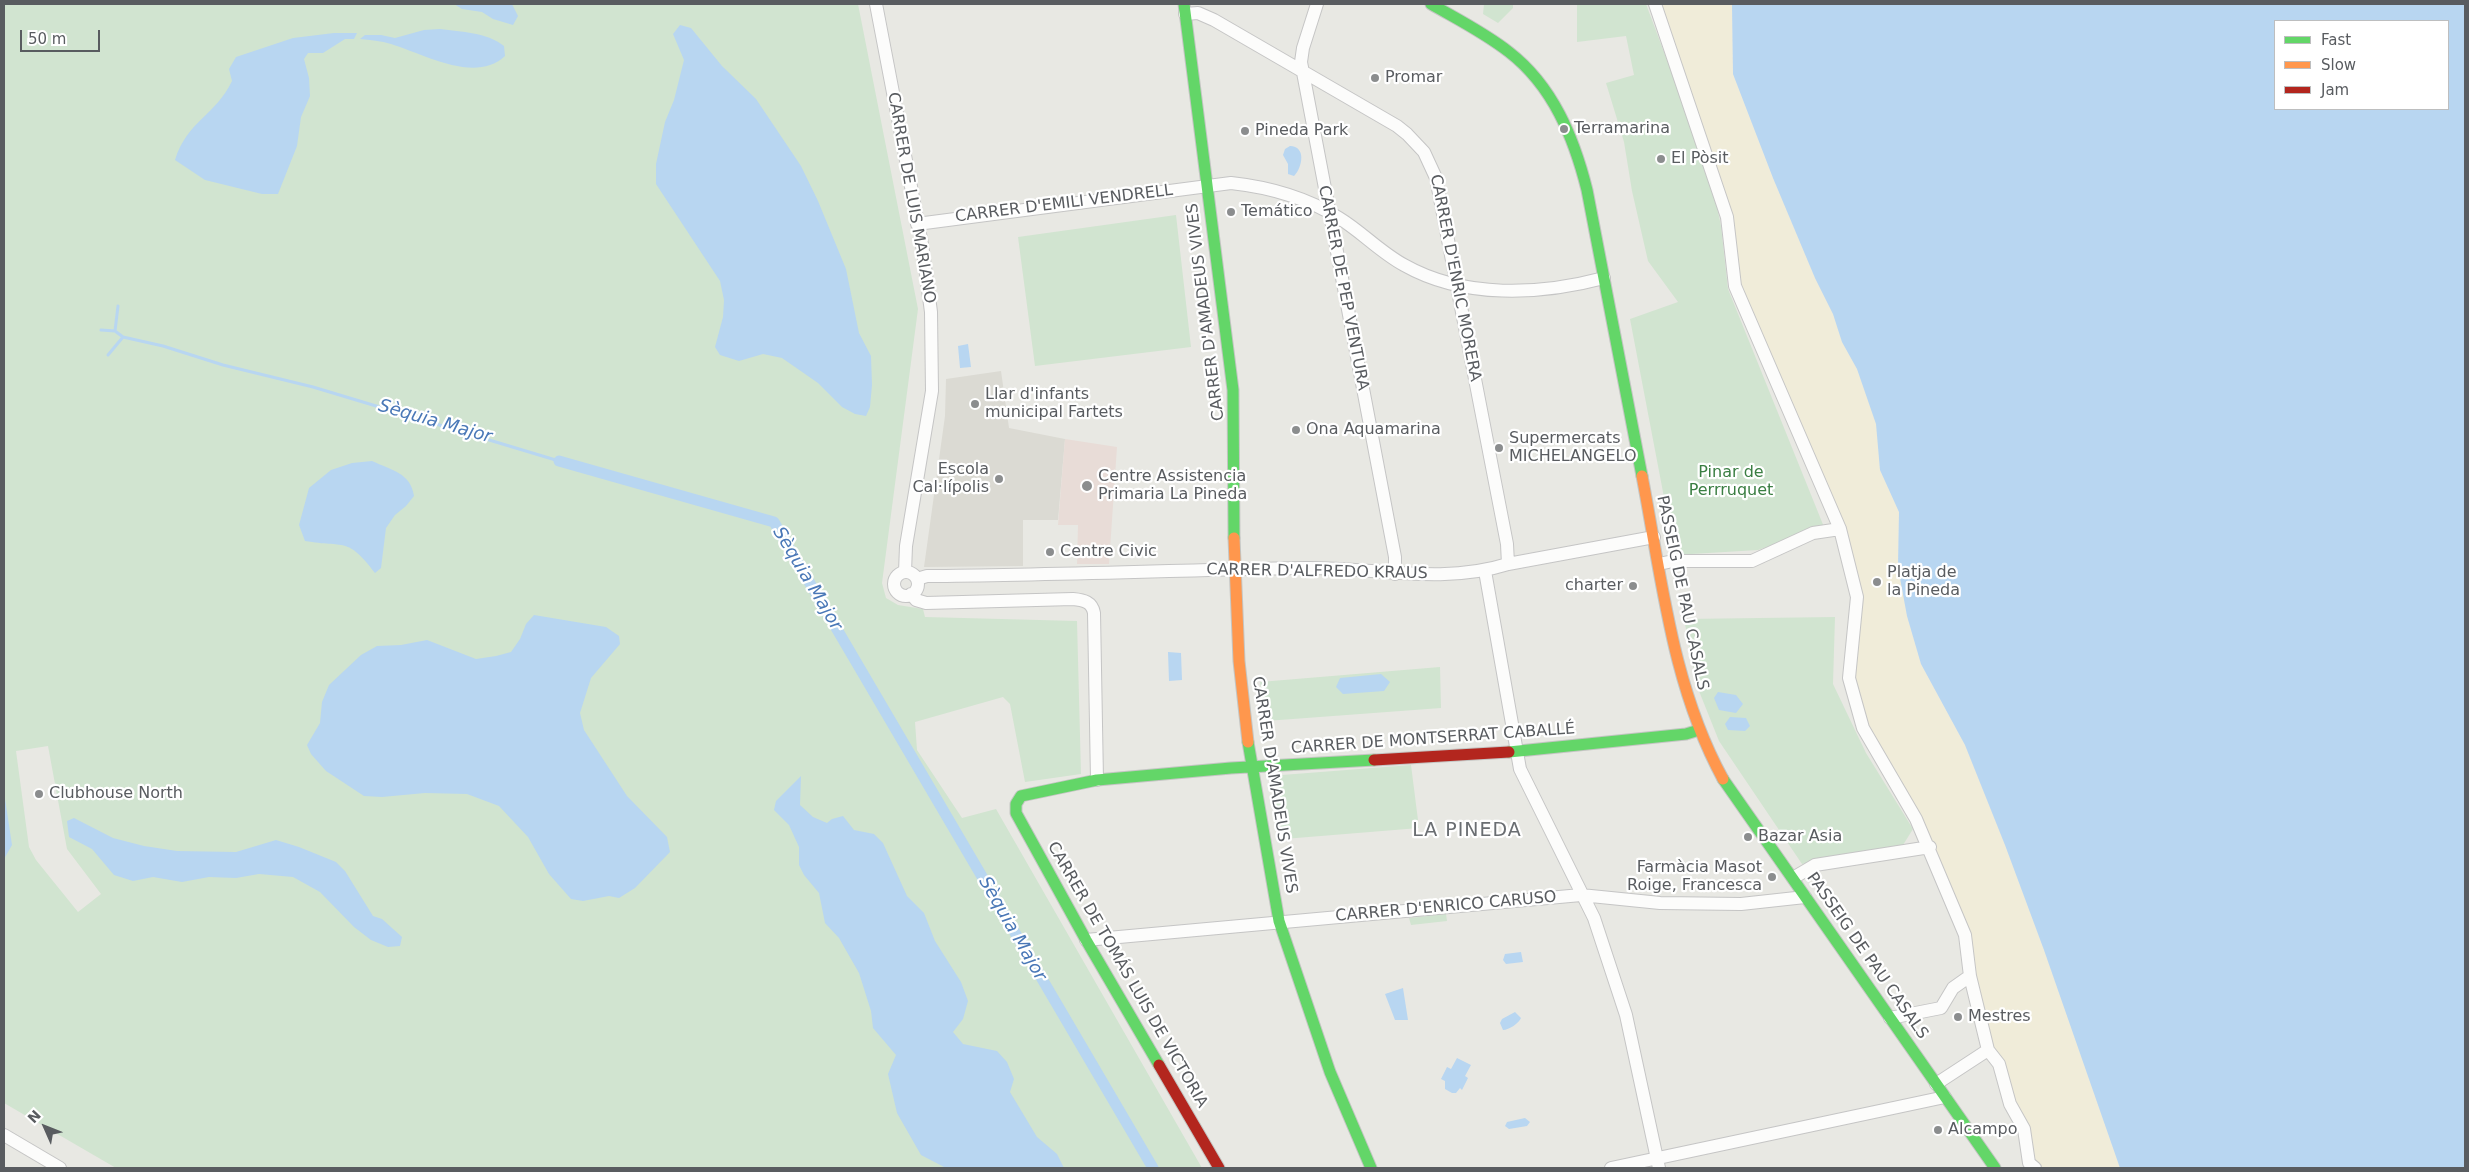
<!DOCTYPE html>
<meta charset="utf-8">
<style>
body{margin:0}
#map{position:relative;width:2469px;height:1172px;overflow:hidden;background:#e8e8e3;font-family:"DejaVu Sans",sans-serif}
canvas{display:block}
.frame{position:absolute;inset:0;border:5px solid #595c60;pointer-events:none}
.legend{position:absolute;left:2274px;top:20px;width:175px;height:90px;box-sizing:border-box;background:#fff;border:1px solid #bdbebf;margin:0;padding:6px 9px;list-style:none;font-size:15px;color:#595c60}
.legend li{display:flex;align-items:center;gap:10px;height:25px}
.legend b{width:25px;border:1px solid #bdbebf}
.north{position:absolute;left:20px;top:1102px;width:50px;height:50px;-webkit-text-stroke:4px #fff;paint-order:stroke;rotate:314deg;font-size:14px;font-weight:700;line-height:20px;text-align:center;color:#595c60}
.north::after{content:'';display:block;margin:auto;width:18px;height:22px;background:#595c60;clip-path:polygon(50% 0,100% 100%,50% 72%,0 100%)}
.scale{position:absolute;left:20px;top:30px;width:80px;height:22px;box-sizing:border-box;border:2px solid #595c60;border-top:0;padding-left:6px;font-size:15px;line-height:18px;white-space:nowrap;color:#595c60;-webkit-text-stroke:4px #fff;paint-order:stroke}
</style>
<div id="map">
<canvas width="2469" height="1172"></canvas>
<div class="frame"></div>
<ul class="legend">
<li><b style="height:6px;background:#63d668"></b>Fast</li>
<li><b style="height:6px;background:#ff974d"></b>Slow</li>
<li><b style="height:6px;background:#b3261e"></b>Jam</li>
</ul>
<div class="north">N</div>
<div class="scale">50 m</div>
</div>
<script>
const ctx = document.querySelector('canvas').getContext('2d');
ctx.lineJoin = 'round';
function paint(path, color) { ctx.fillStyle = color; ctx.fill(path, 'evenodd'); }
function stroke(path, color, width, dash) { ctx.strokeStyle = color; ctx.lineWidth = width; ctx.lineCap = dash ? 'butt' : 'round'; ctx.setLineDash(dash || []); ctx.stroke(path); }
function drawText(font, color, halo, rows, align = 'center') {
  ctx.font = font + ' "DejaVu Sans",sans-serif'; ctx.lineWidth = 4.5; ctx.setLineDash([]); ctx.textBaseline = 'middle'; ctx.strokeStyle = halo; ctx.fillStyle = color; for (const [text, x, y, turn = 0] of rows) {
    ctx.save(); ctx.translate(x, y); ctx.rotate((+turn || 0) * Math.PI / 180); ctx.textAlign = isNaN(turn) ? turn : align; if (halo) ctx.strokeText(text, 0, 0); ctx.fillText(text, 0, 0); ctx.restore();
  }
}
const education = new Path2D(`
 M1001 371 1009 428 1065 439 1058 520H1023V566L924 567 945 416 946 379Z`);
const medical = new Path2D(`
 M1065 439 1117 447 1109 564H1077L1078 525H1058Z`);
const green = new Path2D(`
 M4 4H858L918 309 882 583 886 598 898 605 923 609 925 617 1077 621 1081 774 1025 782 1010 704 1003 697 915 722 917 750 962 818 996 809 1202 1168H116L4 1103ZM48 746 67 849 101 894 78 912 36 860 29 847 16 751Z
 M1484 4H1513V8L1498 23 1483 14Z
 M1577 4H1646L1711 178 1721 226 1728 289 1824 527 1758 550 1675 555 1630 319 1678 302 1648 261 1632 191 1624 142 1606 83 1634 75 1626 36 1577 42Z
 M1176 215 1191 347 1035 366 1018 237Z
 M1835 617 1833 684 1866 753 1913 829 1903 845 1802 864 1719 741 1697 686 1684 619Z
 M1440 667 1441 708 1266 721 1260 682Z
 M1411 765 1419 828 1284 839 1269 776Z
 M1446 914 1447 921 1411 925 1409 918Z`);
const sand = new Path2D(`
 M1655 4H1732L1733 74 1773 178 1815 278 1833 314 1842 342 1857 369 1877 424 1880 470 1899 512 1898 567 1907 616 1921 664 1965 745 2005 845 2044 950 2120 1168H2035L2024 1129 1988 1050 1965 935 1930 847 1876 752 1849 678 1857 597 1840 529 1735 286 1727 217Z`);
const water = new Path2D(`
 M454 4H512L518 16 513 25 493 19 482 12 462 9Z
 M1732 4H2465V1168H2120L2044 950 2005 845 1965 745 1921 664 1907 616 1898 567 1899 512 1880 470 1876 424 1857 369 1842 342 1833 314 1815 278 1773 178 1733 74ZM2275 21H2448V109H2275Z
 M680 25 691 28 722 66 756 99 801 166 818 201 846 269 859 333 871 356 872 385 870 407 866 416 855 414 842 407 818 383 782 358 763 354 739 361 720 355 715 347 723 317 724 300 720 281 656 184V164L665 122 674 100 684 60 673 34Z
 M440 29C462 32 486 32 504 46L505 56C475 84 424 54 391 44 381 41 370 40 360 39L365 35H381L395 38 424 30Z
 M334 33H357L354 39H345L323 53H308L304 59 309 78 310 96 301 117 297 146 278 194H262L205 180 175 160C187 121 216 115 232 81L229 69 236 57 293 38Z
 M1290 146C1306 146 1303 167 1294 176L1288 174V164L1283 155 1285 149Z
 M968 344 971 367 960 368 958 346Z
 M372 461C391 470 411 473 414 496L406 506 395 515 386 528 381 568 375 573C347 536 345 548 305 541L299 525 309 488 331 470 352 463Z
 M534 615 606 627 619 636 620 644 591 678 580 713 584 730 627 796 667 837 670 852 635 888 619 898 609 896 583 901 571 899 549 874 528 837 499 806 467 794 425 793 382 797 364 796 326 771 311 754 307 745 320 723 322 702 329 685 361 655 377 646 401 645 427 640 476 659 496 656 511 652 520 639 526 624Z
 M1168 652 1181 653 1182 680 1169 681Z
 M1381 674 1390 682 1384 691 1343 694 1336 687 1340 678Z
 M1718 692 1736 695 1743 704 1736 713 1719 710 1714 698Z
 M1730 717 1746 718 1750 726 1745 731 1728 730 1725 724Z
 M801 776 800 805 813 817 827 823 832 819 843 816 854 830 874 834 883 843 907 896 924 913 935 941 961 982 968 1001 963 1019 953 1032 963 1044 997 1051 1007 1062 1014 1079 1010 1092 1037 1137 1057 1154 1064 1168H946L921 1155 897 1113 888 1074 896 1055 873 1028 871 1011 859 973 839 938 825 923 819 893 804 875 799 865V847L789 825 774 810 776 801Z
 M4 792 12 845 4 859Z
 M74 818 113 838 144 846 177 851 236 852 276 840 299 847 336 862 345 871 373 916 382 919 402 937 400 946 388 947 371 940 354 927 320 892 293 877 259 874 236 878 209 877 182 882 153 877 133 881 114 875 92 849 69 837 67 821Z
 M1521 952 1523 962 1506 964 1503 960 1505 954Z
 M1403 988 1408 1020H1395L1385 994Z
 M1515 1012 1521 1018C1519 1023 1509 1030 1503 1030L1500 1023 1502 1019Z
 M1457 1058 1471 1065 1465 1076 1468 1078 1462 1090 1460 1088 1456 1093H1452L1445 1089V1081L1441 1079 1447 1067 1451 1069Z
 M1525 1118 1530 1122 1527 1126 1509 1129 1505 1126 1507 1122Z`);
const stream = new Path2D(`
 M118 306 115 331 123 337 163 346 223 365 313 387 559 461
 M101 330 115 331
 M108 355 123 337`);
const canal = new Path2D(`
 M559 461 774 522 1153 1168`);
const street = new Path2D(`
 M876 4 922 244 931 312 932 391 906 546 905 572
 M1317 4 1303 48 1301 62 1395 557V574
 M1655 4 1727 217 1735 286 1840 529 1857 597 1849 678 1863 728 1916 819 1965 935 1970 976 1988 1050 1999 1064 2010 1104 2024 1129 2029 1163 2035 1168
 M1185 14 1198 13 1214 20 1397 126 1407 134 1424 152 1436 178 1507 544 1508 564
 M917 224 1231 183C1268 187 1307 198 1339 218 1362 232 1380 252 1404 265 1464 299 1540 295 1604 278
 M1659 564 1673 561H1752L1813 533 1840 529
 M1485 571 1520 769 1594 918 1626 1015 1659 1168
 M894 584a12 12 0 1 1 24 0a12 12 0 1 1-24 0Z
 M917 579 927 576C1053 575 1179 570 1305 568 1372 567 1442 585 1508 564L1654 537
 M911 594 916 600 926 603 1073 599C1084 600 1092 602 1094 613L1097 780
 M1793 878 1815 865 1930 847
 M1086 940 1581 895 1660 903 1741 904 1805 897
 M1890 1018 1941 1008 1953 988 1970 976
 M1936 1084 1988 1050
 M4 1135 60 1168
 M1611 1168 1945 1097`);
const fast = new Path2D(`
 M1184 4 1233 390 1234 538
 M1431 4C1457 19 1485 33 1509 52 1553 86 1574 138 1587 190L1642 476
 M1248 742 1279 921 1330 1072 1371 1168
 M1509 752 1686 734 1699 730
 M1723 779 1995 1168
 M1159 1065 1086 940 1016 813V804L1021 796 1097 780 1231 768 1374 760`);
const slow = new Path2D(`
 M1642 476C1662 579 1672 686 1723 779
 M1234 538 1239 661 1248 742`);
const jam = new Path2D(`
 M1374 760 1509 752
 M1159 1065 1219 1168`);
const markers = [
 [1375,78,5,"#8b8d8e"],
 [1564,129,5,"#8b8d8e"],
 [1245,131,5,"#8b8d8e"],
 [1661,159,5,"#8b8d8e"],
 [1231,212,5,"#8b8d8e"],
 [975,404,5,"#8b8d8e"],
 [1296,430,5,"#8b8d8e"],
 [1499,448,5,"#8b8d8e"],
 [999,479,5,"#8b8d8e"],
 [1087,486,6,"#8b8d8e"],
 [1050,552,5,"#8b8d8e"],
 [1877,582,5,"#8b8d8e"],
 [1633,586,5,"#8b8d8e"],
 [39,794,5,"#8b8d8e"],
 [1748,837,5,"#8b8d8e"],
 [1772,877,5,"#8b8d8e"],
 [1958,1017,5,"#8b8d8e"],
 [1938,1130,5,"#8b8d8e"]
];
const poiNames = [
 ["Promar",1385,78],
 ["Terramarina",1574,129],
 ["Pineda Park",1255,131],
 ["El Pòsit",1671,159],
 ["Temático",1241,212],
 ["Llar d'infants",985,395],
 ["municipal Fartets",985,413],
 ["Ona Aquamarina",1306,430],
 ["Supermercats",1509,439],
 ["MICHELANGELO",1509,457],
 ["Escola",989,470,"right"],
 ["Cal·lípolis",989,488,"right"],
 ["Centre Assistencia",1098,477],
 ["Primaria La Pineda",1098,495],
 ["Centre Civic",1060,552],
 ["Platja de",1887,573],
 ["la Pineda",1887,591],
 ["charter",1623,586,"right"],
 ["Clubhouse North",49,794],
 ["Bazar Asia",1758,837],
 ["Farmàcia Masot",1762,868,"right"],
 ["Roige, Francesca",1762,886,"right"],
 ["Mestres",1968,1017],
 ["Alcampo",1948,1130]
];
const streetNames = [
 ["CARRER DE LUIS MARIANO",911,198,80],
 ["CARRER D'EMILI VENDRELL",1064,204,-7],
 ["CARRER D'ENRIC MORERA",1455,278,79],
 ["CARRER DE PEP VENTURA",1343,288,79],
 ["CARRER D'AMADEUS VIVES",1206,312,-97],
 ["CARRER D'ALFREDO KRAUS",1317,572,1],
 ["PASSEIG DE PAU CASALS",1682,593,78],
 ["CARRER DE MONTSERRAT CABALLÉ",1433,739,-4],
 ["CARRER D'AMADEUS VIVES",1274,785,81],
 ["CARRER D'ENRICO CARUSO",1446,907,-5],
 ["PASSEIG DE PAU CASALS",1867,956,55],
 ["CARRER DE TOMÁS LUIS DE VICTORIA",1127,975,60]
];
const parkNames = [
 ["Pinar de",1731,473],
 ["Perrruquet",1731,491]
];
const waterNames = [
 ["Sèquia Major",435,422,16],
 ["Sèquia Major",807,579,59],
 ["Sèquia Major",1012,929,60]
];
const quarterNames = [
 ["LA PINEDA",1467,831]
];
paint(education, '#dbdad3');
paint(medical, '#e8dcd7');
paint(green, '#d1e4d0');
paint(sand, '#f0ecd9');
paint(water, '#b8d6f1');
stroke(stream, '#b8d6f1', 3);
stroke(canal, '#b8d6f1', 11);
stroke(street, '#c5c5c5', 14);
stroke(fast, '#c4c5c3', 13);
stroke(slow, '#c4c5c3', 13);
stroke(jam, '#c4c5c3', 13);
stroke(street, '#fcfcfb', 12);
stroke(fast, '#63d668', 11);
stroke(slow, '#ff974d', 11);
stroke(jam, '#b3261e', 11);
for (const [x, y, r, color] of markers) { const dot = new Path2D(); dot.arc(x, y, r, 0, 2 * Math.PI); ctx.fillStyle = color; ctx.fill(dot); stroke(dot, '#fff', 2); }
drawText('16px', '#595c60', '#fff', poiNames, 'left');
drawText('16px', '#595c60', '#fff', streetNames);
drawText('16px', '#3a7e42', '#fff', parkNames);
drawText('italic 18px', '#4a78b7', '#fff', waterNames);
ctx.letterSpacing = '1px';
drawText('19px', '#6a6e72', '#fff', quarterNames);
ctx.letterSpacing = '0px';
</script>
